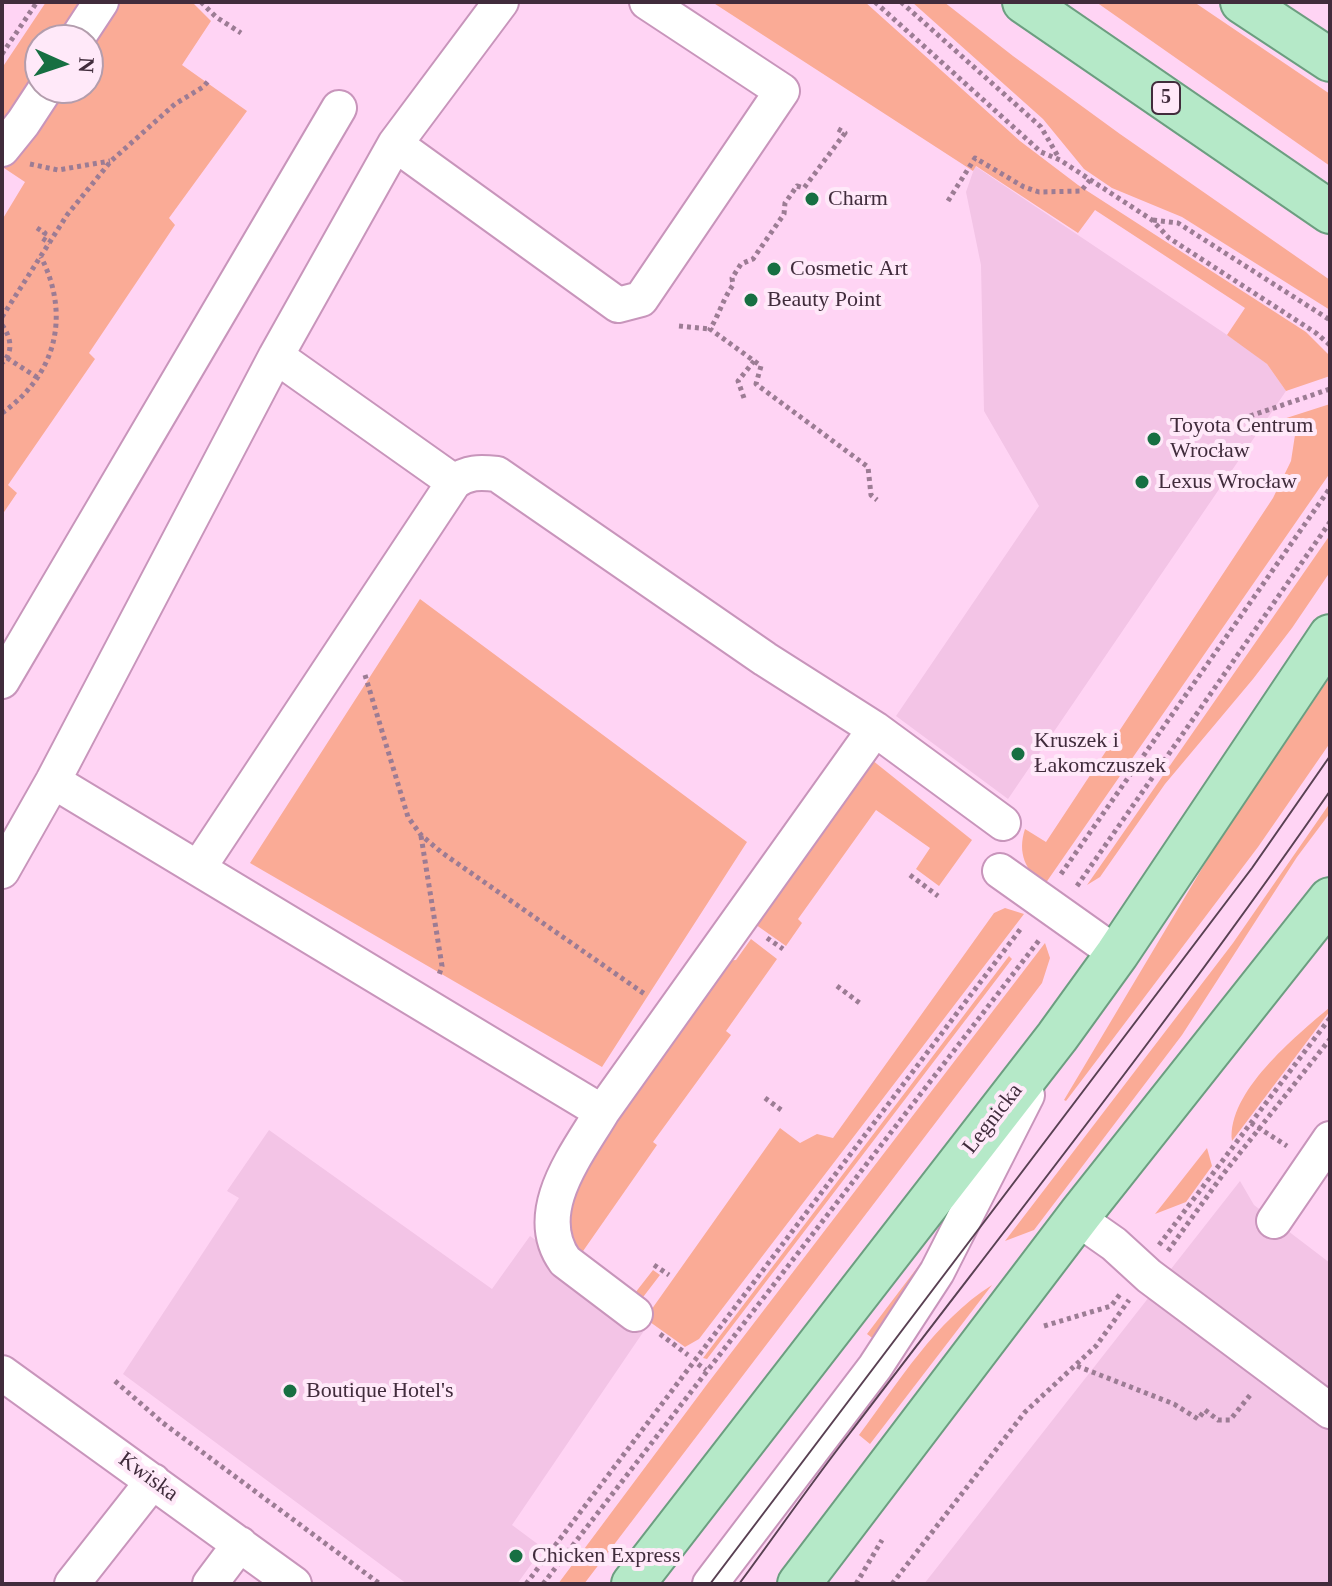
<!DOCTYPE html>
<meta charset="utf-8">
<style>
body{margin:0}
#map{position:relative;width:1332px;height:1586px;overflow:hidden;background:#ffd4f4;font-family:Georgia,serif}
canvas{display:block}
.frame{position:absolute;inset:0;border:4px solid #412c3c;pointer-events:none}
.north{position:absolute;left:24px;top:24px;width:80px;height:80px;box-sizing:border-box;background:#ffe9f9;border:2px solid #b39dad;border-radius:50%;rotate:93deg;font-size:22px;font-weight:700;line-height:32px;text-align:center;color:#412c3c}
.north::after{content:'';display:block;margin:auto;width:28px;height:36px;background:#176f42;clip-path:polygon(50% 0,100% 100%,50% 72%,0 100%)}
</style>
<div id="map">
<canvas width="1332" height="1586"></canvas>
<div class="frame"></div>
<div class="north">N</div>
</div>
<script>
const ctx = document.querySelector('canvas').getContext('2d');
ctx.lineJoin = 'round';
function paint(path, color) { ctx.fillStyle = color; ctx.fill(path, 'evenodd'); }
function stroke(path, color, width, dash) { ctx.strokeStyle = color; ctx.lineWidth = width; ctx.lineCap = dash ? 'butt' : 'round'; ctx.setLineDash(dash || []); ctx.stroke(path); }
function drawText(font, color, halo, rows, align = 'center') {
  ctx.font = font + ' Georgia,serif'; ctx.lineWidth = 8; ctx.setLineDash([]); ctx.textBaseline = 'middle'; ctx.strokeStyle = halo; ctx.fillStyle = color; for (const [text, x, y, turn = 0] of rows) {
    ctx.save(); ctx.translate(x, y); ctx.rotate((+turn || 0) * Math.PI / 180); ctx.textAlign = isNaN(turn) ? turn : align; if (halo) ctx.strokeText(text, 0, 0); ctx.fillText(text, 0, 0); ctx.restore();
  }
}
const built = new Path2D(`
 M975 166 1248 349 1267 364 1286 391 1008 799 896 716 1039 506 984 411 981 265 966 192Z
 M269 1130 492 1289 530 1236 650 1322 512 1525 543 1548 517 1584H407L123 1374 239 1198 227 1191Z
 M1240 1181 1254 1205 1330 1263V1584H924Z`);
const green = new Path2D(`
 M46 2H82L58 40H40V68L2 127V68Z
 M119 2H192L211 21 182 65 247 111 169 218 175 225 89 353 95 359 8 485 17 493 2 515V220L25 182 4 168 20 142 36 130 64 88H88V51Z
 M712 2H865L1020 141 1078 185 1306 332 1330 356V376L1286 391 1267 364 1227 335 1245 308 1095 210 1078 233 976 166 973 171Z
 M912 2H944L1013 56 1120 134 1330 280V310L1182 217 1112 188 1084 169 1043 119Z
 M1096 2H1194L1330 94V166Z
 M1330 404V473L1043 887C1026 869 1017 854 1025 829L1046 842 1273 498 1291 461 1295 435 1270 433V427L1274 422Z
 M1330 535V572L1292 628 1253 679 1165 784 1100 877 1087 885Z
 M420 599 747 842 602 1067 250 863Z
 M1330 677V743L1258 847 1066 1101 1064 1100 1213 850Z
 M872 760 972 840 939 886 916 869 930 848 876 810 798 919 802 923 786 946 752 922Z
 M1330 803V813L1297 857 1182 1035 1034 1230 1005 1241 1233 943Z
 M1005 908 1024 914 699 1339 685 1347 650 1322 649 1313 780 1128 800 1143 817 1134 833 1138 994 913Z
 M751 939 777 959 726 1031 731 1035 653 1142 657 1145 581 1254 635 1293 653 1270 660 1275 637 1305 569 1254 563 1186 723 961 736 960Z
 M1045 943 1050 958 1042 983 584 1584H558L708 1383Z
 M1009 956 1012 959 707 1359 703 1358Z
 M1330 1007V1011L1232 1141C1227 1092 1295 1037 1330 1007Z
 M1207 1148 1212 1166 1186 1202 1155 1214Z
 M932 1248 879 1343 867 1334Z
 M992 1285 870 1444 859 1435C899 1382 935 1321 992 1285Z`);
const path = new Path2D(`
 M201 2 216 17 241 33
 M875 2 1041 152 1060 160 1152 220 1169 238 1316 333 1330 345
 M901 2 1041 127 1059 158
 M2 54 37 2
 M838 129 845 133 804 188 797 186 785 203 784 214 753 259 741 264 732 278 733 285C723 299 719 315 710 329L761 366 756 384 868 467 871 495 877 500
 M30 164 58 170 110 161
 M948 201 975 158 1024 187 1039 192 1081 191 1090 180
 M1153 220 1178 223 1330 320
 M37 228 45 233 42 238 50 243
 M2 317 67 215 111 161 175 104 203 87 210 79
 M2 325C11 337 14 352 2 363
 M679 326 710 329
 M7 358 38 378
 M744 398 738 381 754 361
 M2 413C56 375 71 316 41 257
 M1250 416 1330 389
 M365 675 408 817 421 835 441 852 646 995
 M421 836 442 966 439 975
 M1061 874 1330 488
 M910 875 938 896
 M1077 886 1330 522
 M767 938 783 949
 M837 986 861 1004
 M765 1098 784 1112
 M1251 1123 1287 1146
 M1159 1245 1330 1018
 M1168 1251 1224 1173 1330 1039
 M654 1265 669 1275
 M1044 1326 1111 1306 1121 1293
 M660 1334 688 1355
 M698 1364 706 1370
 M1077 1366 1174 1404 1198 1419 1205 1410 1218 1420H1230L1251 1394
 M115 1381 163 1423 380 1584
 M526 1584 1022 927
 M543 1584 1040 939
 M856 1584 882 1540
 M892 1584 1025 1412 1096 1346 1129 1300`);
const minor = new Path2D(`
 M76 40 101 2
 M395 144 618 305 641 299 782 91 647 2
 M2 149 23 123 46 88
 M276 356 454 482
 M2 681 339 108
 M53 781 602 1112 875 729
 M199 867 454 482C468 472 479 472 497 474L765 659 875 729 1003 823
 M2 871 53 781 276 356 395 144 501 2
 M1000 871 1117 954
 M602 1112C577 1154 530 1212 565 1261L635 1314
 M1077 1218 1114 1244 1149 1276 1330 1411
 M1274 1221 1330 1139
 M2 1373 294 1584
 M72 1584 153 1481
 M210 1584 240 1544
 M710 1584 875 1367 937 1272 1027 1095`);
const major = new Path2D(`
 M1024 2 1330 212
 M1242 2 1330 60
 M633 1584 1057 1037 1117 954 1330 636
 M799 1584 1081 1213 1330 899`);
const tram = new Path2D(`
 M710 1584 1252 868 1330 756
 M739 1584C776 1534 812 1482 850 1433 1012 1220 1178 1011 1330 791`);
const markers = [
 [812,199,8,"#176f42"],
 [774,269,8,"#176f42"],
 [751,300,8,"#176f42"],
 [1154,439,8,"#176f42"],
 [1142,482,8,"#176f42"],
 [1018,754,8,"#176f42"],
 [290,1391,8,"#176f42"],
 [516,1556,8,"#176f42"]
];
const shields = [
 [1166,98,28]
];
const shieldNames = [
 ["5",1166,98]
];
const poiNames = [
 ["Charm",828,199],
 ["Cosmetic Art",790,269],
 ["Beauty Point",767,300],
 ["Toyota Centrum",1170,426],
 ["Wrocław",1170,451],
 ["Lexus Wrocław",1158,482],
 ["Kruszek i",1034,741],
 ["Łakomczuszek",1034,766],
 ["Boutique Hotel's",306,1391],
 ["Chicken Express",532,1556]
];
const streetNames = [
 ["Legnicka",993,1119,-52],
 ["Kwiska",148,1477,36]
];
paint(built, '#f3c4e6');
paint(green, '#faab96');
stroke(minor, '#c895bb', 38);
stroke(major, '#6c9e80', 46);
stroke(path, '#9c7c94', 5, [4, 4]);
stroke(minor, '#fff', 34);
stroke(major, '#b5e9c8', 42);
stroke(tram, '#594153', 2);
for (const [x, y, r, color] of markers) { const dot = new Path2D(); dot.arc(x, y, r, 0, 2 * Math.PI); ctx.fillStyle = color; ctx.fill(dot); stroke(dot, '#ffe9f9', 3); }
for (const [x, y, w] of shields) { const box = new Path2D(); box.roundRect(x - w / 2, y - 16, w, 32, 6); ctx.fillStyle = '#ffe9f9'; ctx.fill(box); stroke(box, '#412c3c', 2); }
drawText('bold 20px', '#412c3c', null, shieldNames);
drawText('22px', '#412c3c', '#ffe9f9', poiNames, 'left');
drawText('22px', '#412c3c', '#ffe9f9', streetNames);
</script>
